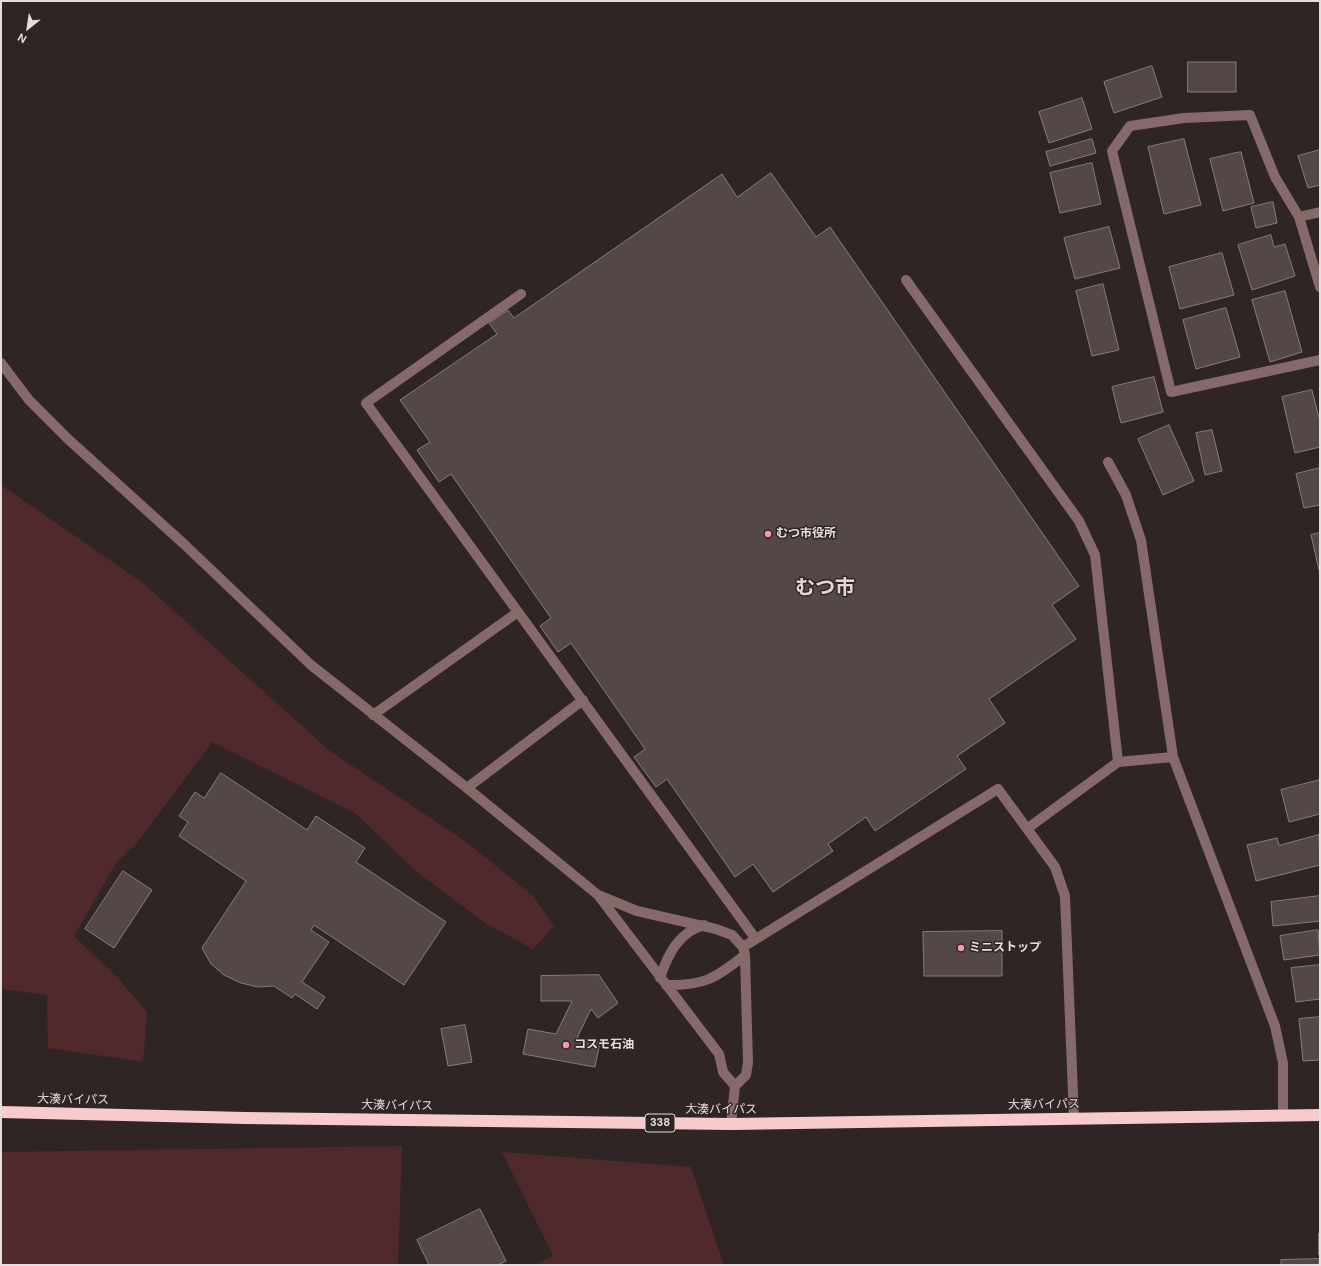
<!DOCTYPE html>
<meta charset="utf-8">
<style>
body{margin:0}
#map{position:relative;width:1321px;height:1266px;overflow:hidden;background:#302525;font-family:"DM Sans",sans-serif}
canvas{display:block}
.frame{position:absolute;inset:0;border:2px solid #e5ddde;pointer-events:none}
.north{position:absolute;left:8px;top:8px;width:40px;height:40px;-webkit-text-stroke:3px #302525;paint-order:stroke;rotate:210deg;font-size:11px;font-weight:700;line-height:16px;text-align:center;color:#e5ddde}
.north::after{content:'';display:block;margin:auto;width:14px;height:18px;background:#e5ddde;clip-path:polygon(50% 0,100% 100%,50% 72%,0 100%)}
</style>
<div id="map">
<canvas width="1321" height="1266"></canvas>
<div class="frame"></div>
<div class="north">N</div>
</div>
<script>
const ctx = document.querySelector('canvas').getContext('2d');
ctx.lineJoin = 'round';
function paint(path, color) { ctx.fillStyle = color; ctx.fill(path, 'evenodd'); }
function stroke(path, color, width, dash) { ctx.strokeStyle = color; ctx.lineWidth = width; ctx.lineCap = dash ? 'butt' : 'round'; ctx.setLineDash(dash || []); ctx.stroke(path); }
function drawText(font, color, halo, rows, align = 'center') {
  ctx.font = font + ' "DM Sans","Noto Sans JP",sans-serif'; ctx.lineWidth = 3; ctx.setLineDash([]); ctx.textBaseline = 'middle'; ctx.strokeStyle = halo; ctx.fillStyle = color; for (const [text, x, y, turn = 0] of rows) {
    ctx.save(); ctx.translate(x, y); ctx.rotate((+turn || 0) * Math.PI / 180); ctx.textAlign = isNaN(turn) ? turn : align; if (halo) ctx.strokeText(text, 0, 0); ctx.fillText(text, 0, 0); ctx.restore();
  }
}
const green = new Path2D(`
 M1 485 143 583 331 752 465 841 533 896 554 926 533 949 485 923 417 872 355 813 212 742 137 843 116 863 74 936 118 978 147 1012 143 1062 48 1048 47 995 1 989Z
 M402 1146 398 1265H1V1152Z
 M502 1152 691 1167 724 1265H533L553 1256Z`);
const building = new Path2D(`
 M1188 62H1236V92H1188Z
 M1152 66 1162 97 1114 113 1104 82Z
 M1082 98 1092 129 1049 143 1039 112Z
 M1092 139 1096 153 1050 166 1046 152Z
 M1184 139 1201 205 1164 214 1148 147Z
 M1320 150V185L1308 188 1298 156Z
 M1241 152 1254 203 1223 211 1210 159Z
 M1092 163 1101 204 1060 213 1050 173Z
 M771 173 816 237 830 227 1079 586 1052 605 1076 639 989 699 1005 723 957 756 966 769 875 831 866 817 828 844 833 851 773 892 753 864 735 877 667 779 656 787 634 757 645 749 571 643 558 652 540 626 551 618 451 474 439 482 417 450 430 442 400 400 497 334 489 323 508 310 514 318 722 174 737 197Z
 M1273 202 1277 223 1256 228 1251 207Z
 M1109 227 1120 268 1075 279 1064 238Z
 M1271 235 1274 247 1285 244 1295 276 1252 290 1238 245Z
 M1222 253 1234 295 1180 309 1169 267Z
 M1103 284 1119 350 1092 356 1076 291Z
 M1285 291 1302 352 1270 362 1252 300Z
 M1226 308 1240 357 1196 369 1183 320Z
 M1154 377 1163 412 1121 423 1112 387Z
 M1312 390 1320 422V447L1295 453 1282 397Z
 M1169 425 1194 481 1163 495 1138 439Z
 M1212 430 1222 471 1205 475 1196 433Z
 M1320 468V505L1304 508 1296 474Z
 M1320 533V570H1319L1311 535Z
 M221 773 307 830 316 816 365 848 356 862 446 922 404 985 314 925 311 930 329 942 302 982 325 997 317 1009 295 994 292 998 274 986 258 987 241 983 224 975 211 964 202 948 246 881 179 836 188 822 179 816 195 792 204 798Z
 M1320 780V814L1289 822 1281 790Z
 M1319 835 1320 865 1256 881 1247 845 1277 838 1279 845Z
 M123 871 152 890 114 948 85 929Z
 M1320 896V921L1273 926 1271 902Z
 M1318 930 1320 955 1284 960 1280 936Z
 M1002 931V976H924L923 932Z
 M1320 965V999L1296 1002 1291 968Z
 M599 975 618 1003 598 1018 591 1009 577 1038 600 1042 595 1067 523 1054 528 1029 556 1034 572 1001H541V976Z
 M1320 1017V1060L1303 1061 1299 1019Z
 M465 1025 472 1062 448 1066 441 1029Z
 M480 1209 506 1261 498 1265H429L417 1240Z
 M1319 1233H1320V1255H1319Z
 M1319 1259V1265H1281V1260Z`);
const minor = new Path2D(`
 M1299 217 1320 212
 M906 280 1079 521 1095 555 1118 762
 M1320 287 1299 217 1275 177 1250 115 1184 118 1130 126 1112 151 1171 392 1320 360
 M521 294 366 403 755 938
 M1 363 29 400 68 439 185 545 311 665 467 788 598 895 719 1054 723 1072 735 1086
 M1108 462 1126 495 1141 540 1173 757 1275 1026 1283 1063V1116
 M373 715 518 612
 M467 788 583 700
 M1028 828 1118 762 1173 757
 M598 895 637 911 716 929 732 935 743 947 745 955 748 1063 746 1075 735 1086 731 1124
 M743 947 998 789 1055 867 1065 896 1074 1119
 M660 978C668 954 678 933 704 925
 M666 985C704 986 716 978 745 955`);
const highway = new Path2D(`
 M1 1112 245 1118 731 1124 1320 1115`);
const markers = [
 [768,534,4,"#f49aa2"],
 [961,948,4,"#f49aa2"],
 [566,1045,4,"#f49aa2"]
];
const shields = [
 [660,1123,30]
];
const shieldNames = [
 ["338",660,1123]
];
const poiNames = [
 ["むつ市役所",776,534],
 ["ミニストップ",969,948],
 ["コスモ石油",574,1045]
];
const streetNames = [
 ["大湊バイパス",73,1100,1],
 ["大湊バイパス",1044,1105,-1],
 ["大湊バイパス",397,1106,1],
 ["大湊バイパス",721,1110]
];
const townNames = [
 ["むつ市",825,589]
];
paint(green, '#50292d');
paint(building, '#534747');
stroke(building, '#897b7b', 1);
stroke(minor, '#86696a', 10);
stroke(highway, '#f7cbcd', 12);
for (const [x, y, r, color] of markers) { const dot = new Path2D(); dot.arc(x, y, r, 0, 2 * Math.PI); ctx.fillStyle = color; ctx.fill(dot); stroke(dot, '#302525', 1.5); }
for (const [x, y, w] of shields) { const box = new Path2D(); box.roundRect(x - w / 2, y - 9, w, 18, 3); ctx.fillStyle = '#302525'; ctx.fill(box); stroke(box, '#e5ddde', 1); }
drawText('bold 11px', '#e5ddde', null, shieldNames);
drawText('bold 12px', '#e5ddde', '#302525', poiNames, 'left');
drawText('12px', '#e5ddde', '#302525', streetNames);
drawText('bold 20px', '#e4d5d5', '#302525', townNames);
</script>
